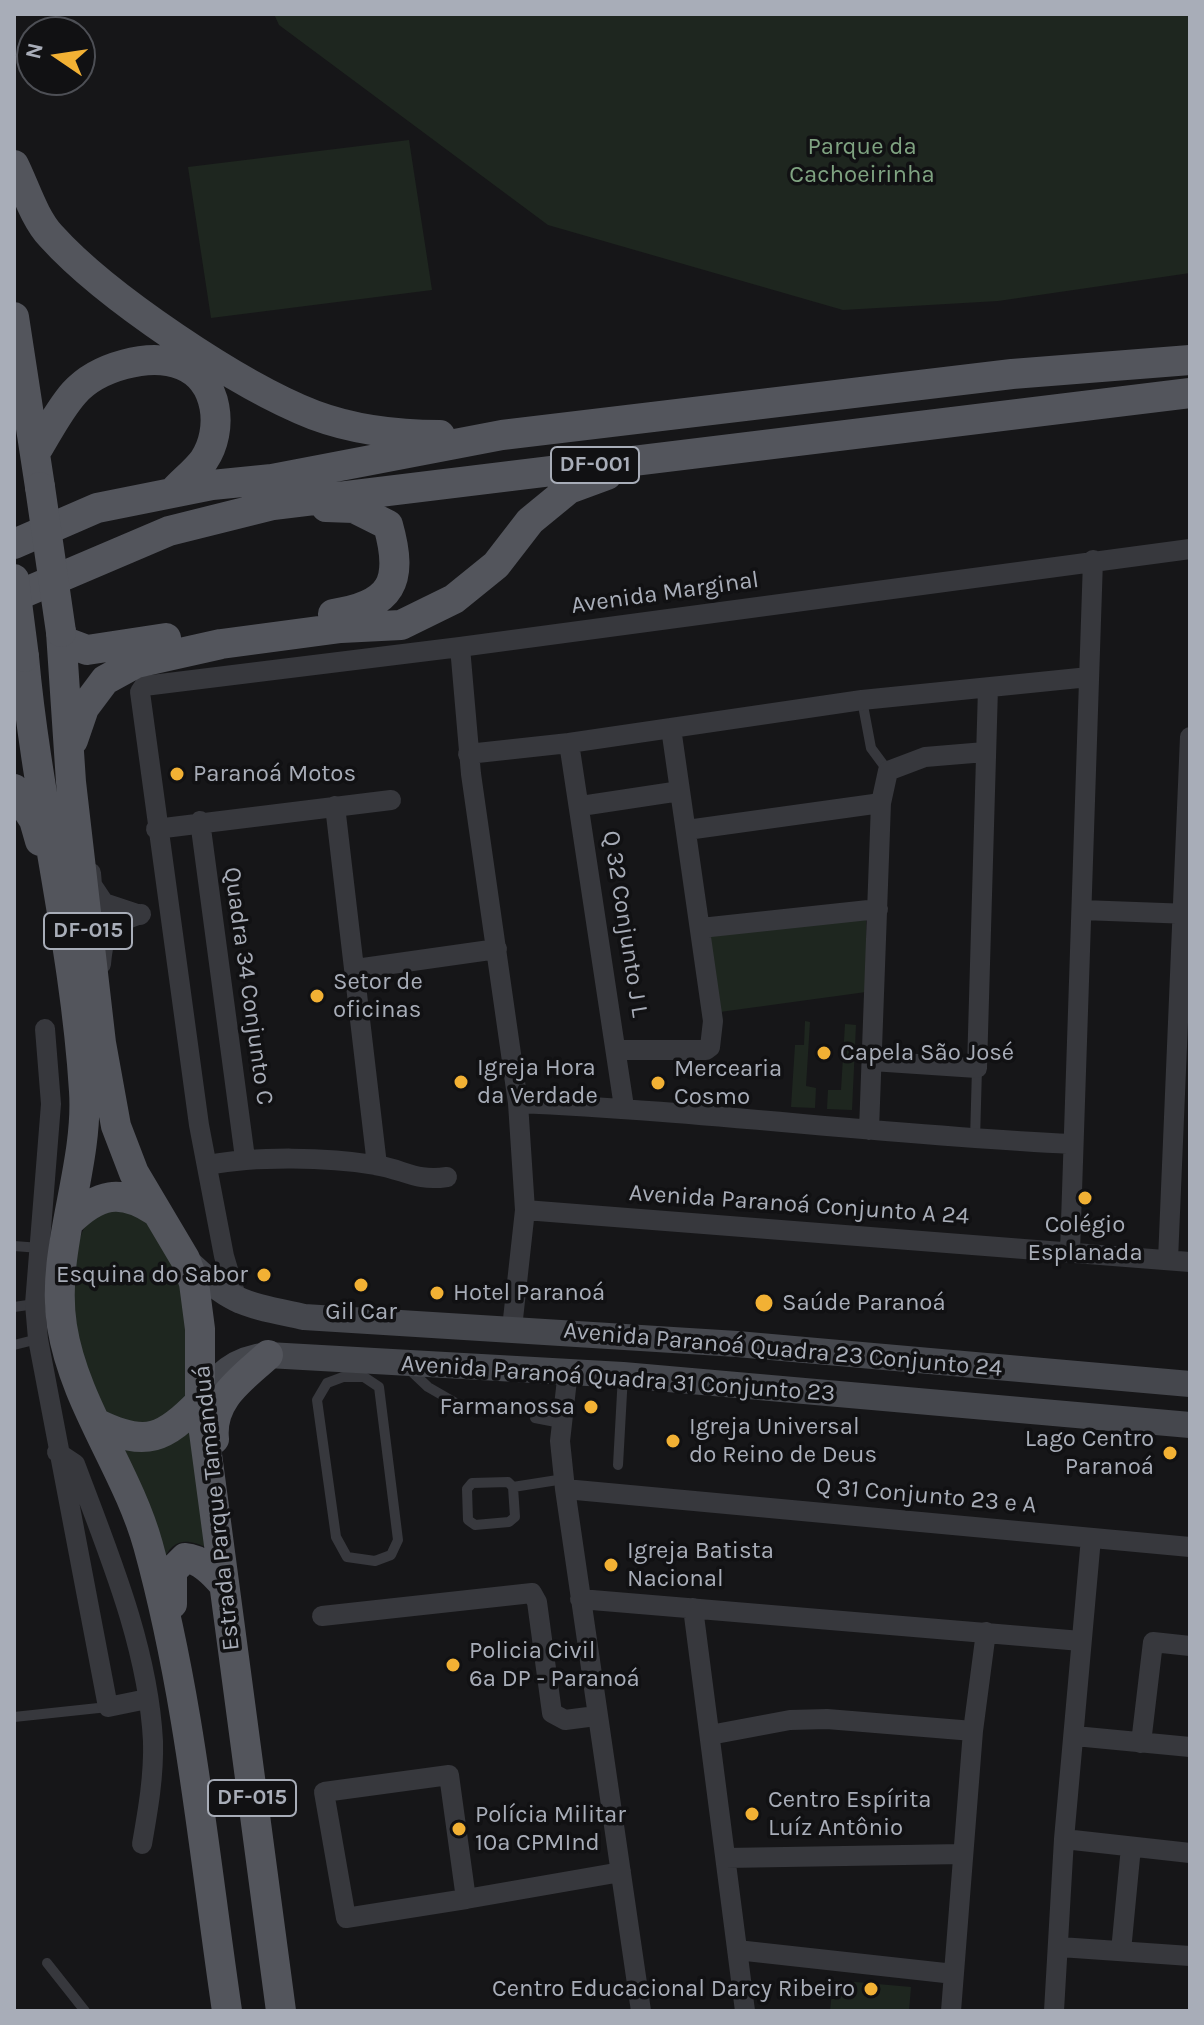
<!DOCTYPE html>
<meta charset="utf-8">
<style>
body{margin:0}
#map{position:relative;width:1204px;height:2025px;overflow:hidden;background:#161618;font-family:Karla,sans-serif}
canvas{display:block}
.frame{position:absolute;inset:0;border:16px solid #a8adb8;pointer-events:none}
.north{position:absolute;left:16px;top:16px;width:80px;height:80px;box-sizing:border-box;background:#111113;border:2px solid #4d4f55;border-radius:50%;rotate:283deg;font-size:22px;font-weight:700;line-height:32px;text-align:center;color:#a8adb8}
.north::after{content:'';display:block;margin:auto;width:28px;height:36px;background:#f2b134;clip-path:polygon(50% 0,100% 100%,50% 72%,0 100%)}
</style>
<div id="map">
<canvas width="1204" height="2025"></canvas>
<div class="frame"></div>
<div class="north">N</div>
</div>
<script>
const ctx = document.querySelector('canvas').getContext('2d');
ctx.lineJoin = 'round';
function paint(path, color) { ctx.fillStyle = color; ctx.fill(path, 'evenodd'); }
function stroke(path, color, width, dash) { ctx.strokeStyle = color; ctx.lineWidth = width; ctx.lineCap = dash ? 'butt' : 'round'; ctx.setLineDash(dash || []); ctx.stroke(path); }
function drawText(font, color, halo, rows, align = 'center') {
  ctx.font = font + ' Karla,sans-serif'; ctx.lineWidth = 7; ctx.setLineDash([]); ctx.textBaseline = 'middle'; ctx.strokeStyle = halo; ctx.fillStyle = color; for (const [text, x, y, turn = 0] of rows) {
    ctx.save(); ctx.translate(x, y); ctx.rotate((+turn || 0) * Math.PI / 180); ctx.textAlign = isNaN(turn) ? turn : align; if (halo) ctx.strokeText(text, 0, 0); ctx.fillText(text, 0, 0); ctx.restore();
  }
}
const green = new Path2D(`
 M274 14H1190V273L998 301 843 310 548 225 279 25Z
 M409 140 432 290 211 318 188 167Z
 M866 915V992L720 1012 709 934Z
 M805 1021 810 1022 806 1086 816 1088 815 1108 791 1107 795 1045H804Z
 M845 1024 856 1025 852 1110 827 1109 828 1090H841Z
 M95 1210 152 1213 182 1261 196 1398 157 1430 102 1418C93 1398 79 1375 75 1354 68 1309 66 1247 95 1210Z
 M193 1418 208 1548C185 1537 171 1539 162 1564L117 1437Z
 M833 1980 911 1987 909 2011H830Z`);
const lane = new Path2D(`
 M862 700 871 748 888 771
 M975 1140 977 1068
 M14 1246 40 1248
 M14 1307 35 1304
 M14 1345 38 1339
 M409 1369 428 1387 454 1402
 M343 1377H364L379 1387 398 1540 391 1555 375 1561 347 1557 336 1537 317 1400 327 1383Z
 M535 1418 561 1423
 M618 1465 623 1375
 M513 1487 515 1517 509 1522 475 1525 468 1520 467 1489 472 1483 508 1482 513 1487 564 1479
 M14 1717 108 1707
 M47 1963 85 2011`);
const street = new Path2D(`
 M460 647 471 774 518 1103 525 1210 512 1328
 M569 743 624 1107
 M468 754 569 743 862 700 1089 677
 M335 806 377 1165
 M581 806 680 791
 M200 821 245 1158
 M156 829 391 800
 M687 830 881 803
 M91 873 92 885 104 903 140 915
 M1082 910 1190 914
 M701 928 878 909
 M101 964C104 930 108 925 141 914
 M356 969 497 949
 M45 1029 51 1104 35 1304 38 1339 108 1707 147 1699
 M618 1050H706L710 1047 713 1021 671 728
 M872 1061 977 1068 988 688
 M518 1103C702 1111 886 1135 1071 1144
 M869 1130 881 803 888 771 925 757 985 752
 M209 1165C256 1156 327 1157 375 1165 404 1169 415 1182 447 1177
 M525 1210 1190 1262
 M1070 1252 1093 560
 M1168 1260 1190 737
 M238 1303 224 1256 199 1125 140 692 144 686 460 647 1190 549
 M568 1371 560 1441 565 1489 641 2011
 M57 1452 75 1464C108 1552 148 1646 153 1741 154 1776 148 1810 142 1844
 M565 1489 1190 1547
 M580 1599 1081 1641
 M693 1608 745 2011
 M322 1616 532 1593 537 1602 552 1713 565 1720 596 1716
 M710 1735 790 1720 827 1719 973 1731
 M1075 1736 1190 1747
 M1141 1743 1153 1642 1190 1646
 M449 1775 466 1899 346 1918 324 1792Z
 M1064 1839 1190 1853
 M726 1858 963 1854
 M466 1899 621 1872
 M1060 1947 1190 1956
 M737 1950 954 1974
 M1121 1951 1131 1847
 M951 2011 973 1731 986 1632
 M1054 2011 1064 1839 1091 1538`);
const secondary = new Path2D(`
 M186 1260C231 1304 244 1304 304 1317L737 1344 1190 1384
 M200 1402C217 1374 235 1359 268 1355L623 1375 1190 1425`);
const primary = new Path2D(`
 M14 165C25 187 34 218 51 236 105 296 239 386 314 415 354 430 398 435 440 435
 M14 317 40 487
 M37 450C48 432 59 410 74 393 97 367 149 352 182 365 219 380 224 430 204 460 196 471 183 481 174 491
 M326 507 354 508 388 525C404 582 392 605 333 614
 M14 544 97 508 212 485 272 479 502 435 1012 374 1190 360
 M14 597 169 531 273 505 1190 393
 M61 632 71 782 101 1043 116 1126 134 1173 185 1259 194 1283 200 1329V1402L281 2011
 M63 641 87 650 166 638
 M24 657C37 802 75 945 84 1091 89 1167 50 1251 62 1326 74 1403 127 1470 148 1545 190 1697 204 1855 227 2011
 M73 740 84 708 105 680 136 663 221 644 341 628 401 625 454 599 496 565 530 521 569 489 607 475
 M14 789 34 820 40 841
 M70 1221C98 1194 120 1188 155 1211
 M98 1424C147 1448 164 1438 200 1402
 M214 1439C210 1399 242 1379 268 1355
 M172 1604V1571L185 1558C201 1559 214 1573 224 1585`);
const primaryBridge = new Path2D(`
 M40 487 61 632
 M14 579 24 657`);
const markers = [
 [177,774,8,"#f2b134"],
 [317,996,8,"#f2b134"],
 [824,1053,8,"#f2b134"],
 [461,1082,8,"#f2b134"],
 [658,1083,8,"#f2b134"],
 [1085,1198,8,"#f2b134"],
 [264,1275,8,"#f2b134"],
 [361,1285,8,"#f2b134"],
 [437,1293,8,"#f2b134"],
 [764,1303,10,"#f2b134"],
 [591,1407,8,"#f2b134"],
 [673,1441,8,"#f2b134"],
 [1170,1453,8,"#f2b134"],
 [611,1565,8,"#f2b134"],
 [453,1665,8,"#f2b134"],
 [752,1814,8,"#f2b134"],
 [459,1829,8,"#f2b134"],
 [871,1989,8,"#f2b134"]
];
const shields = [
 [595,465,88],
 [88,931,88],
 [252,1798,88]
];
const shieldNames = [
 ["DF-001",595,465],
 ["DF-015",88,931],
 ["DF-015",252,1798]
];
const parkNames = [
 ["Parque da",862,147],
 ["Cachoeirinha",862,175]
];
const streetNames = [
 ["Avenida Marginal",665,593,-8],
 ["Q 32 Conjunto J L",625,924,81],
 ["Quadra 34 Conjunto C",248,986,82],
 ["Avenida Paranoá Conjunto A 24",799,1205,4],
 ["Avenida Paranoá Quadra 23 Conjunto 24",783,1350,5],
 ["Avenida Paranoá Quadra 31 Conjunto 23",618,1379,4],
 ["Q 31 Conjunto 23 e A",926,1496,5],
 ["Estrada Parque Tamanduá",217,1508,-96]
];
const poiNames = [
 ["Paranoá Motos",193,774],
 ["Setor de",333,982],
 ["oficinas",333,1010],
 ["Capela São José",840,1053],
 ["Igreja Hora",477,1068],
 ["da Verdade",477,1096],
 ["Mercearia",674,1069],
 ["Cosmo",674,1097],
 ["Colégio",1085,1225,"center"],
 ["Esplanada",1085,1253,"center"],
 ["Esquina do Sabor",248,1275,"right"],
 ["Hotel Paranoá",453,1293],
 ["Saúde Paranoá",782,1303],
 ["Gil Car",361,1312,"center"],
 ["Farmanossa",575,1407,"right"],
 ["Igreja Universal",689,1427],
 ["do Reino de Deus",689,1455],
 ["Lago Centro",1154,1439,"right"],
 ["Paranoá",1154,1467,"right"],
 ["Igreja Batista",627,1551],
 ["Nacional",627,1579],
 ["Policia Civil",469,1651],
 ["6a DP - Paranoá",469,1679],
 ["Centro Espírita",768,1800],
 ["Luíz Antônio",768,1828],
 ["Polícia Militar",475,1815],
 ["10a CPMInd",475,1843],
 ["Centro Educacional Darcy Ribeiro",855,1989,"right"]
];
paint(green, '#1e261f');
stroke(lane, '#37383d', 10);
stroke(street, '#37383d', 20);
stroke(secondary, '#45474d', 26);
stroke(primary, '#53555c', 30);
stroke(primaryBridge, '#53555c', 30);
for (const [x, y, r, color] of markers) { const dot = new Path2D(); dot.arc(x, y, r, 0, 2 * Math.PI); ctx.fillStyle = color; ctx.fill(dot); stroke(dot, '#111113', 3); }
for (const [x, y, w] of shields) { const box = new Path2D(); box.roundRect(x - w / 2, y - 18, w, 36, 6); ctx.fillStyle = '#111113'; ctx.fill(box); stroke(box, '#a8adb8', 2); }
drawText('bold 22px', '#a8adb8', null, shieldNames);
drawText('24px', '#7fa381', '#111113', parkNames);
drawText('24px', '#a8adb8', '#111113', streetNames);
drawText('24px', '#a8adb8', '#111113', poiNames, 'left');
</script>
